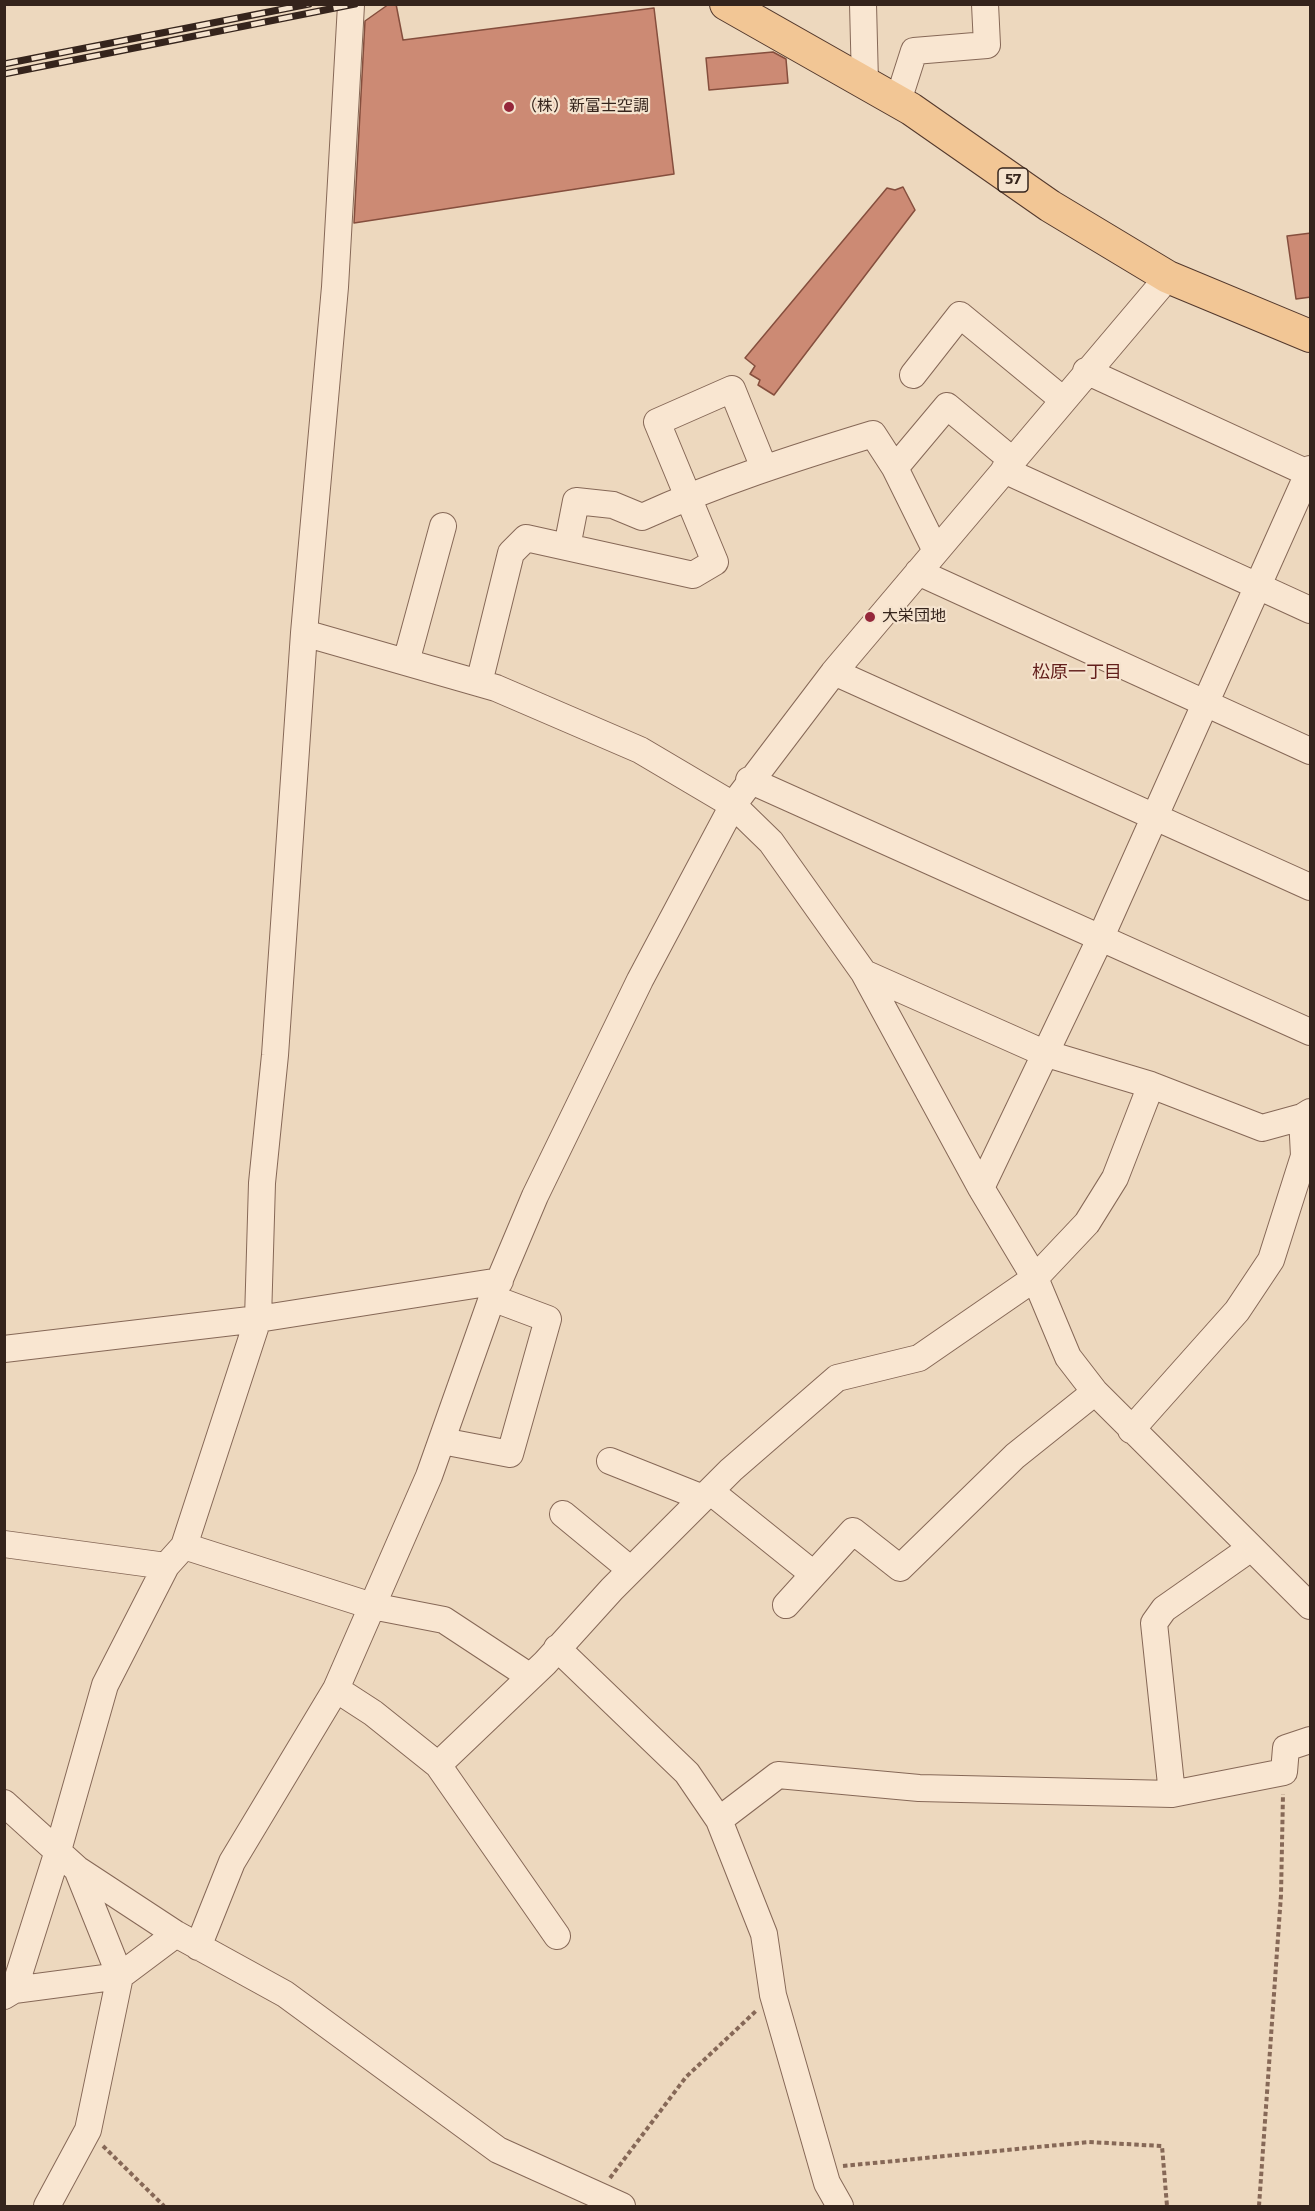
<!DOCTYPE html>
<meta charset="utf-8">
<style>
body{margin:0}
#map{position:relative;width:1315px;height:2211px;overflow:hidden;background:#edd8be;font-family:Bitter,serif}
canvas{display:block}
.frame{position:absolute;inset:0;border:6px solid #35241c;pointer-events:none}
</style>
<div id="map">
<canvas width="1315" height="2211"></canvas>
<div class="frame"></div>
</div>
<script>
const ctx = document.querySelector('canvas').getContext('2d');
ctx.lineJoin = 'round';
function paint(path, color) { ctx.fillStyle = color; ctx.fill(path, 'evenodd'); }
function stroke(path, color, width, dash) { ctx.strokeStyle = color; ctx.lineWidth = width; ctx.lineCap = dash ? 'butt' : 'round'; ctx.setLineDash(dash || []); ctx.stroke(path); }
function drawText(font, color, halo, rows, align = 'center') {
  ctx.font = font + ' Bitter,"Noto Sans JP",serif'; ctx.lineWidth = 4.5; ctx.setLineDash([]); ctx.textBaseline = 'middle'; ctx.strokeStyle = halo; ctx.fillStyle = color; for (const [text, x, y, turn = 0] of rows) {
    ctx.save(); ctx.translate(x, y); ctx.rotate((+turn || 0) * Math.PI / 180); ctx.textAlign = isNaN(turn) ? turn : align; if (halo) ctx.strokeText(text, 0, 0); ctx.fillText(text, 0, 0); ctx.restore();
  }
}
const building = new Path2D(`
 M389 4H396L403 40 654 8 674 174 354 223 365 21Z
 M773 52 786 59 788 83 709 90 706 58Z
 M903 187 915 210 774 395 758 385 760 380 750 374 755 366 745 358 887 188 895 190Z
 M1311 233V297L1296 299 1287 236Z`);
const path = new Path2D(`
 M103 2146 164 2206
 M843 2166 1089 2142 1162 2146 1167 2206
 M610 2178 686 2077 756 2011
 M1259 2206 1281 1895 1283 1794`);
const minor = new Path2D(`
 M863 4 865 82
 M898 101 914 51 987 45 985 4
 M1086 371 1310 474
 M913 375 960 315 1062 399
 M895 468 947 406 1012 460
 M1004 470 1310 610
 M567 547 576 501 613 505 642 517C717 483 794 458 873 434L895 468 936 551
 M918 572 1310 751
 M304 633 496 688 640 750 733 805 771 842 864 973 981 1188 1035 1278 1068 1357 1095 1392 1310 1606
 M406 662 443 526
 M834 672 1310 887
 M479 683 511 553 526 538 693 575 715 562 657 422 732 389 764 468
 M749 780 1310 1032
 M864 973 1044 1053 1151 1085 1262 1128 1302 1117 1310 1112
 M981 1188 1100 939 1310 469
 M4 1349 258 1319 500 1281
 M1131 1430 1237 1311 1271 1260 1304 1156 1302 1117
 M442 1441 510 1454 548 1319 492 1298
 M610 1461 703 1498
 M710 1491 812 1573
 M563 1514 631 1570
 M4 1544 166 1566
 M184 1546 372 1606 444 1620 529 1676
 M786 1605 853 1531 900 1568 1015 1456 1095 1392
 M557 1648 687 1773 719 1820 764 1934 773 1995 827 2183 840 2206
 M336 1689 373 1713 438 1765 557 1936
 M438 1765 545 1663 612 1589 731 1470 837 1378 919 1358 1035 1278 1087 1223 1115 1178 1151 1085
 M1172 1794 1154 1623 1164 1609 1251 1548
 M4 1803 77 1869 176 1934 285 1994 498 2150 622 2206
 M719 1820 778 1775 919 1788 1172 1794 1284 1772 1286 1748 1310 1740
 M198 1947 232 1862 336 1689 429 1476 492 1298 535 1196 640 980 733 805 834 672 1168 277
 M14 1990 120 1976 176 1934
 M4 1996 14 1990 57 1854 105 1685 166 1566 184 1546 258 1319 262 1183 275 1055 304 633 335 287 351 5
 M47 2206 88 2130 120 1976 77 1869`);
const major = new Path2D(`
 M726 4 911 109 1050 206 1168 277 1310 336`);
const rail = new Path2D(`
 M4 64 309 4
 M4 74 355 4`);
const markers = [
 [509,107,6,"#95273a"],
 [870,617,6,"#95273a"]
];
const shields = [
 [1013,180,30]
];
const shieldNames = [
 ["57",1013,180]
];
const poiNames = [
 ["（株）新富士空調",521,107],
 ["大栄団地",882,617]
];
const neighbourhoodNames = [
 ["松原一丁目",1077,673]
];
paint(building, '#cc8a74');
stroke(building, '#854e3d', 1.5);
stroke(minor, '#866857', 28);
stroke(major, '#53382c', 34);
stroke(path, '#866857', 4, [4.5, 3]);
stroke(minor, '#f9e6d1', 26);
stroke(major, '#f2c695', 32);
stroke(rail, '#35241c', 7);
stroke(rail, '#f5e3ce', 4.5, [14]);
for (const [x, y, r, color] of markers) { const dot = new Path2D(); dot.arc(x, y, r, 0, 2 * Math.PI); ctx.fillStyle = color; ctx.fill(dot); stroke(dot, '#f5e3ce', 2); }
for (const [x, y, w] of shields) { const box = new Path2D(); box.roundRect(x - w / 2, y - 12, w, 24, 4.5); ctx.fillStyle = '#f5e3ce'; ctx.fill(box); stroke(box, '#35241c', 1.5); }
drawText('bold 15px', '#35241c', null, shieldNames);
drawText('16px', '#35241c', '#f5e3ce', poiNames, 'left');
drawText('18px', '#621e1b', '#f5e3ce', neighbourhoodNames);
</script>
